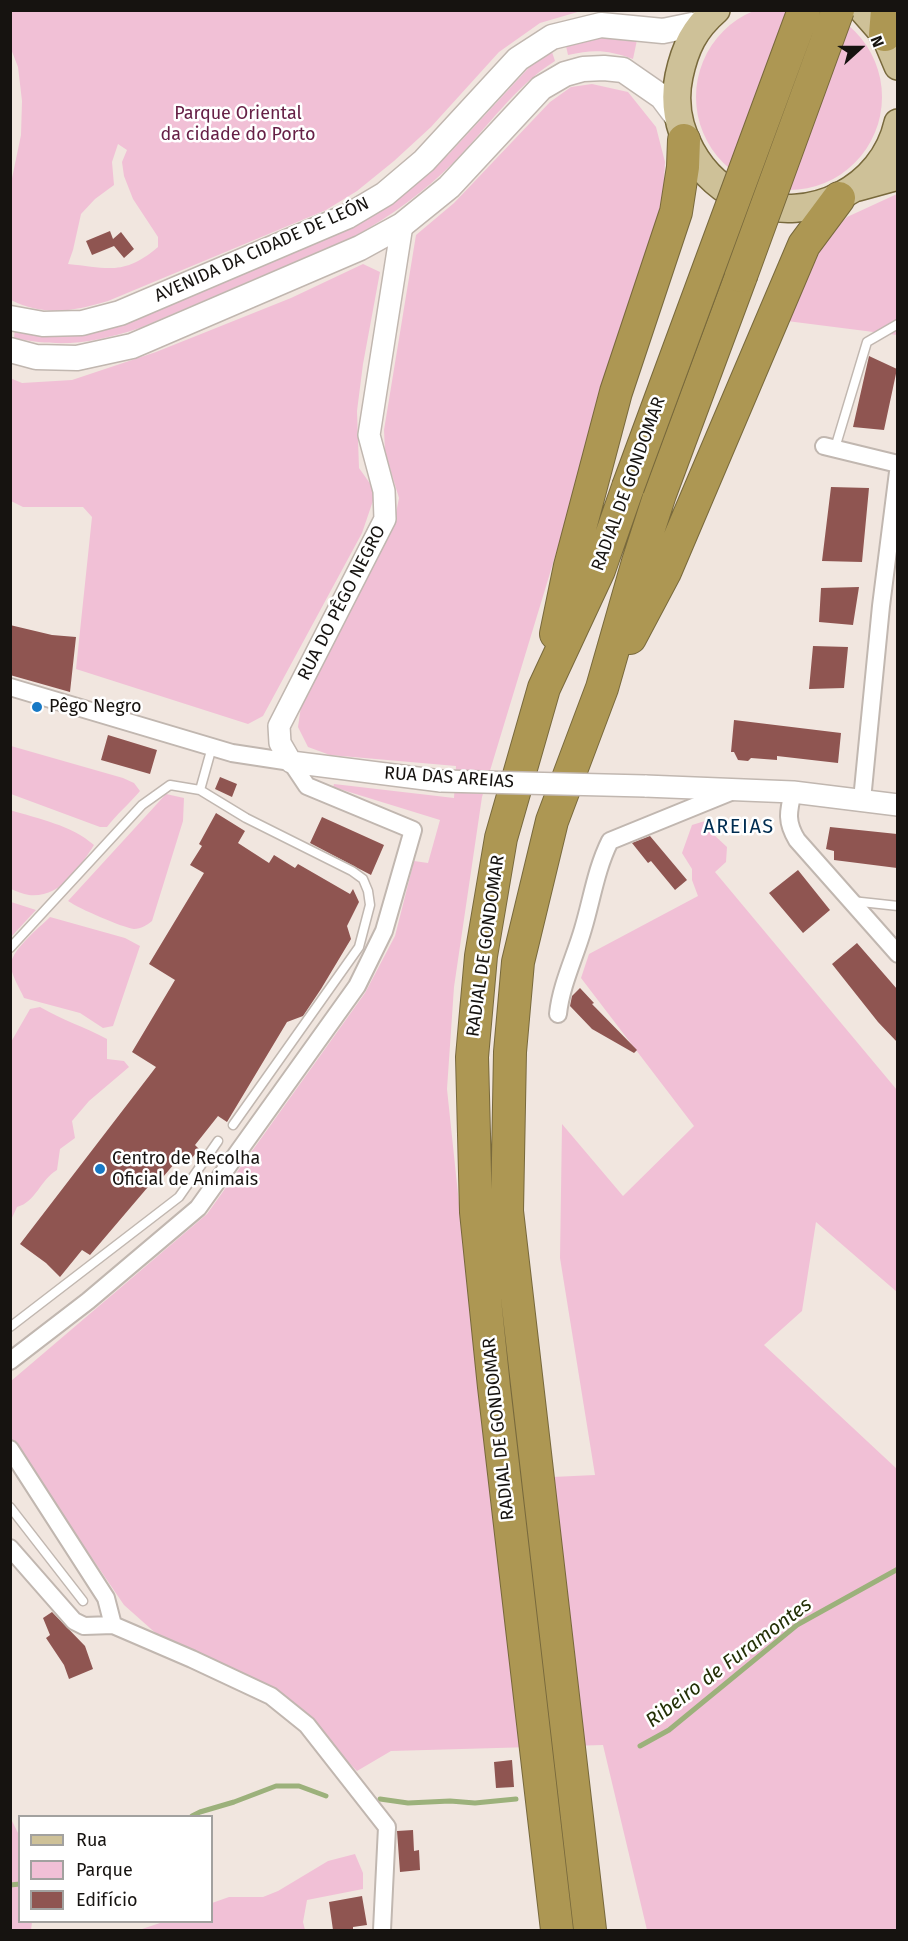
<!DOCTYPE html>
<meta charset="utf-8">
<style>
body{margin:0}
#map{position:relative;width:908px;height:1941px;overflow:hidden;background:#f1e6df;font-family:"Fira Sans",sans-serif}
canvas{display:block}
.frame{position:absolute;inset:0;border:12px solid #161310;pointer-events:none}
.legend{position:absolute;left:18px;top:1815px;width:195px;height:108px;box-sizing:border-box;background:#fff;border:2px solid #a2a19f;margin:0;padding:8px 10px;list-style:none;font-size:18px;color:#161310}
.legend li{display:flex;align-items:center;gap:12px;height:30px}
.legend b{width:30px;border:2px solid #a2a19f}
.north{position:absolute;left:830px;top:18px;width:60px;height:60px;-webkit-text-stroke:4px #fff;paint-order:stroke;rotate:69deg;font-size:16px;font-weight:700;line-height:24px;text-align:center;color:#161310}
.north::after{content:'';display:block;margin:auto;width:21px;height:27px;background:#161310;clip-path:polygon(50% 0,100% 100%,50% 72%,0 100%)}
</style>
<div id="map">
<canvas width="908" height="1941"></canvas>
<div class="frame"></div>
<ul class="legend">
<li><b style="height:8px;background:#cec198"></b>Rua</li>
<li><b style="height:16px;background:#f1c0d6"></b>Parque</li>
<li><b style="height:16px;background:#8f5551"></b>Edifício</li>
</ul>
<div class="north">N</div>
</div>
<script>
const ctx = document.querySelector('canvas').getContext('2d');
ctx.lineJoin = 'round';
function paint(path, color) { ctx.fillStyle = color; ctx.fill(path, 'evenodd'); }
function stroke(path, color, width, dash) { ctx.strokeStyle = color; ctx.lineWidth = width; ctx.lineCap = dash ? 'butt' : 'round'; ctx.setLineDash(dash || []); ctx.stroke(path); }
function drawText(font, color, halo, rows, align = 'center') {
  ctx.font = font + ' "Fira Sans",sans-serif'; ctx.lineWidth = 5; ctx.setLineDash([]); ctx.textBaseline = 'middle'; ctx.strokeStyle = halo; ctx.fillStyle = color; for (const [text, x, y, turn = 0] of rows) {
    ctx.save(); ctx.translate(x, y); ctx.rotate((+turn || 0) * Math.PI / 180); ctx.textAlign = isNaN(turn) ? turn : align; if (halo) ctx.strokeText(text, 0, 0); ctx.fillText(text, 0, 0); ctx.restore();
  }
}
const green = new Path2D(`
 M696 97a93 93 0 1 1 186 0a93 93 0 1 1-186 0Z
 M11 10H581V11L540 23 499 52 431 127 394 161 357 191 326 210 108 301C74 311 45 317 11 300V183L21 135 22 101 18 67 11 49ZM118 144 127 150 122 162 124 176 133 199 158 237V247C124 276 108 268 68 264L73 250 81 214 95 199 114 185 112 162Z
 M604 37 637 40 633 59C608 50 594 49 568 55L566 46 590 39Z
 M552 52 555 61C515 86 487 128 454 162 424 192 391 216 355 236L140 328C93 343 63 348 14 338L15 329 43 333 377 212 413 187 449 154 535 61Z
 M592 84 628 92 656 127 665 162 663 201 482 797 454 987 447 1089 488 1480 595 1475 560 1258 562 1124 623 1196 694 1126 581 978 589 954 698 896 692 880V869L682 853 692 825 705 821 712 833 727 847 726 862 715 872 897 1090V1292L816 1222 802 1311 764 1345 897 1469V1930H647L603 1745 391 1751 357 1771 275 1689 160 1637 124 1605 14 1444 11 1438V1381L207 1214 365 993 395 936 414 861 428 863 440 820 333 787 334 784 454 798 456 766 330 755 308 747 298 727 301 706 393 528 399 498 385 452 384 430 416 235 454 203 550 102 571 87Z
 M897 194V335L787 321 819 244 847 217Z
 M363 264 380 272 363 364 357 411 359 468 376 492 362 533 263 716 248 724 76 669 92 517 83 507H23L11 501 10 378 22 383 72 380 156 352 291 298Z
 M11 746 123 778 134 783 140 791C129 804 117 814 107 827H100L11 794Z
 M166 794 184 798 183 821 152 921C147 925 141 929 134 929 121 927 80 909 68 901Z
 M10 810C39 819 71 825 94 845 79 868 61 898 29 895 23 894 16 891 11 889Z
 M11 902 36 910 11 937 10 902Z
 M50 917 125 938 140 946 113 1026 103 1028 80 1013 24 998C20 989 13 978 11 968 8 952 39 928 50 917Z
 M40 1007C62 1020 85 1027 107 1039V1059L124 1061 129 1067 89 1101 72 1121 75 1138 60 1149 57 1170C40 1180 36 1202 17 1207L11 1220V1042L30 1009Z
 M10 1817 19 1835 20 1922H32L31 1930H11Z
 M355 1854 363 1873V1889L307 1900 303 1922 305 1930H139L163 1922H212V1903L229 1897H263L278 1891 328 1861Z`);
const stream = new Path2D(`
 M640 1746 669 1730 797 1625 898 1569
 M380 1799 408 1803 450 1801 475 1803 516 1799
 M192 1816 200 1812 234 1802 276 1786H299L326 1796
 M10 1885 20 1884`);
const building = new Path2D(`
 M110 231 113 239 121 232 134 249 124 258 114 246 92 255 86 241Z
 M869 356 897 369 884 430 853 427Z
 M831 487 869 488 862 562 822 561Z
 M859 587 853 625 819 622 821 588Z
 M10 625 52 635 76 637 70 692 10 675Z
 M813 646 848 647 844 688 809 689Z
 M734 720 841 733 838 763 777 756V760L751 758 748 761 738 760 734 752H731Z
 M108 735 157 750 150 774 101 760Z
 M220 777 237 784 232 797 215 789Z
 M216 813 245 831 238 843 269 863 274 855 295 868 298 864 350 894 353 889 359 902 347 926 351 939 321 989 303 1016 287 1022 227 1122 218 1116 195 1145 199 1149 188 1163 180 1157 163 1177 159 1174 90 1255 82 1250 60 1277 46 1263 20 1244 156 1067 132 1052 175 980 149 964 204 873 190 865 202 846 199 844Z
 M322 817 384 845 371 875 310 843Z
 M830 827 897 834V868L834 860V851L826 849Z
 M650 836 687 880 675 890 651 861 648 863 632 843Z
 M798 870 830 910 803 933 769 893Z
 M857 943 897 989V1042L878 1022 832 964Z
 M580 988 594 1003 592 1004 637 1050 634 1053 592 1029 570 1006 572 996Z
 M52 1612 85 1646 93 1669 69 1679 64 1665 46 1638 50 1635 43 1618Z
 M512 1760 514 1787 496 1788 494 1762Z
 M413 1830 414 1851 419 1850 420 1870 400 1872 397 1831Z
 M362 1896 367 1925 353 1927V1930H333L329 1902Z`);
const service = new Path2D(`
 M835 448 867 342 898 324
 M200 790 246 818 352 871 363 879 368 891 370 905 359 947 233 1125
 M852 901 898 906
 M10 948 142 805 170 785 200 790 212 747
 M10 1327 179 1197 218 1141
 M10 1507 83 1601`);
const minor = new Path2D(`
 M824 446 898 464
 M10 687 232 753 291 762 307 786 413 830 384 931 357 986 198 1208 88 1301 10 1361
 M793 792C788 812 786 822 797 840L898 954
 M862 800 881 606 898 472
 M558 1014C561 985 575 957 583 929 592 899 596 869 610 841L733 791
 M10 1449 106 1598 113 1625
 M10 1548 74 1621 84 1626 113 1625 192 1659 271 1696 307 1725 387 1827 382 1930`);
const tertiary = new Path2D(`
 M402 225 369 435 384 491 385 519 279 726 280 743 291 762 441 781
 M645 786 793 792 898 805`);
const secondary = new Path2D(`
 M10 318 43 324 82 323 120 313 348 216 385 194 424 161 518 59 552 37 601 25 663 31 702 23
 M10 350 36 357 77 358 132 346 360 248 402 225 449 187 541 88 565 74 583 69 604 68 623 70 662 97 677 117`);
const primary = new Path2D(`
 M716 10C694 29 685 48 679 76 668 127 699 183 748 201 810 225 883 189 898 123
 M863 10 885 35 898 66
 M858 187 898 176`);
const motorway = new Path2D(`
 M885 35 887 10
 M556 634 570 566 616 392 676 212 683 167 684 140
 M630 638 665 572 804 245 839 198
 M557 1930 494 1387 476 1212 472 1057 481 956 501 838 544 688 599 570 628 487
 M590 1930 507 1211 510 1052 518 962 552 821 602 688 638 562 660 494 741 276`);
const tertiaryBridge = new Path2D(`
 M441 781 645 786`);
const motorwayBridge = new Path2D(`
 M741 276 838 10
 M628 487 804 10`);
const markers = [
 [37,707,6,"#1879c5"],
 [100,1169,6,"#1879c5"]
];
const parkNames = [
 ["Parque Oriental",238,114],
 ["da cidade do Porto",238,135]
];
const streetNames = [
 ["AVENIDA DA CIDADE DE LEÓN",262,250,-24],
 ["RADIAL DE GONDOMAR",629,484,-70],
 ["RUA DO PÊGO NEGRO",342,603,-63],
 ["RUA DAS AREIAS",449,778,4],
 ["RADIAL DE GONDOMAR",486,946,-82],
 ["RADIAL DE GONDOMAR",499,1429,-96]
];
const poiNames = [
 ["Pêgo Negro",49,707],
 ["Centro de Recolha",112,1159],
 ["Oficial de Animais",112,1180]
];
const neighbourhoodNames = [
 ["AREIAS",739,827]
];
const waterNames = [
 ["Ribeiro de Furamontes",729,1663,-37]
];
paint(green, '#f1c0d6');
stroke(stream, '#9cb17b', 5);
paint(building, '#8f5551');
stroke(service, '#c1b7b0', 11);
stroke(minor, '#c1b7b0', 20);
stroke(tertiary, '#c1b7b0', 24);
stroke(secondary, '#c1b7b0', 27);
stroke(primary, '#78693c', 30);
stroke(motorway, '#78693c', 34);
stroke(service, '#fff', 8);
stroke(minor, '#fff', 16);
stroke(tertiary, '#fff', 21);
stroke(secondary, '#fff', 24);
stroke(primary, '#cec198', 27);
stroke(motorway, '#ad9753', 32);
stroke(tertiaryBridge, '#c1b7b0', 24, []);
stroke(motorwayBridge, '#78693c', 34, []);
stroke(tertiaryBridge, '#fff', 21);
stroke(motorwayBridge, '#ad9753', 32);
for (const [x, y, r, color] of markers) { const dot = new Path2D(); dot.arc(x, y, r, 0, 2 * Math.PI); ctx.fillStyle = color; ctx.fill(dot); stroke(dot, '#fff', 2); }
drawText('18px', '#662046', '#fff', parkNames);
drawText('18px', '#161310', '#fff', streetNames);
drawText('18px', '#161310', '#fff', poiNames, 'left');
ctx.letterSpacing = '1.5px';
drawText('20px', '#002d51', '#fff', neighbourhoodNames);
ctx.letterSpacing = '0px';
drawText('italic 20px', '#233006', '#fff', waterNames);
</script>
